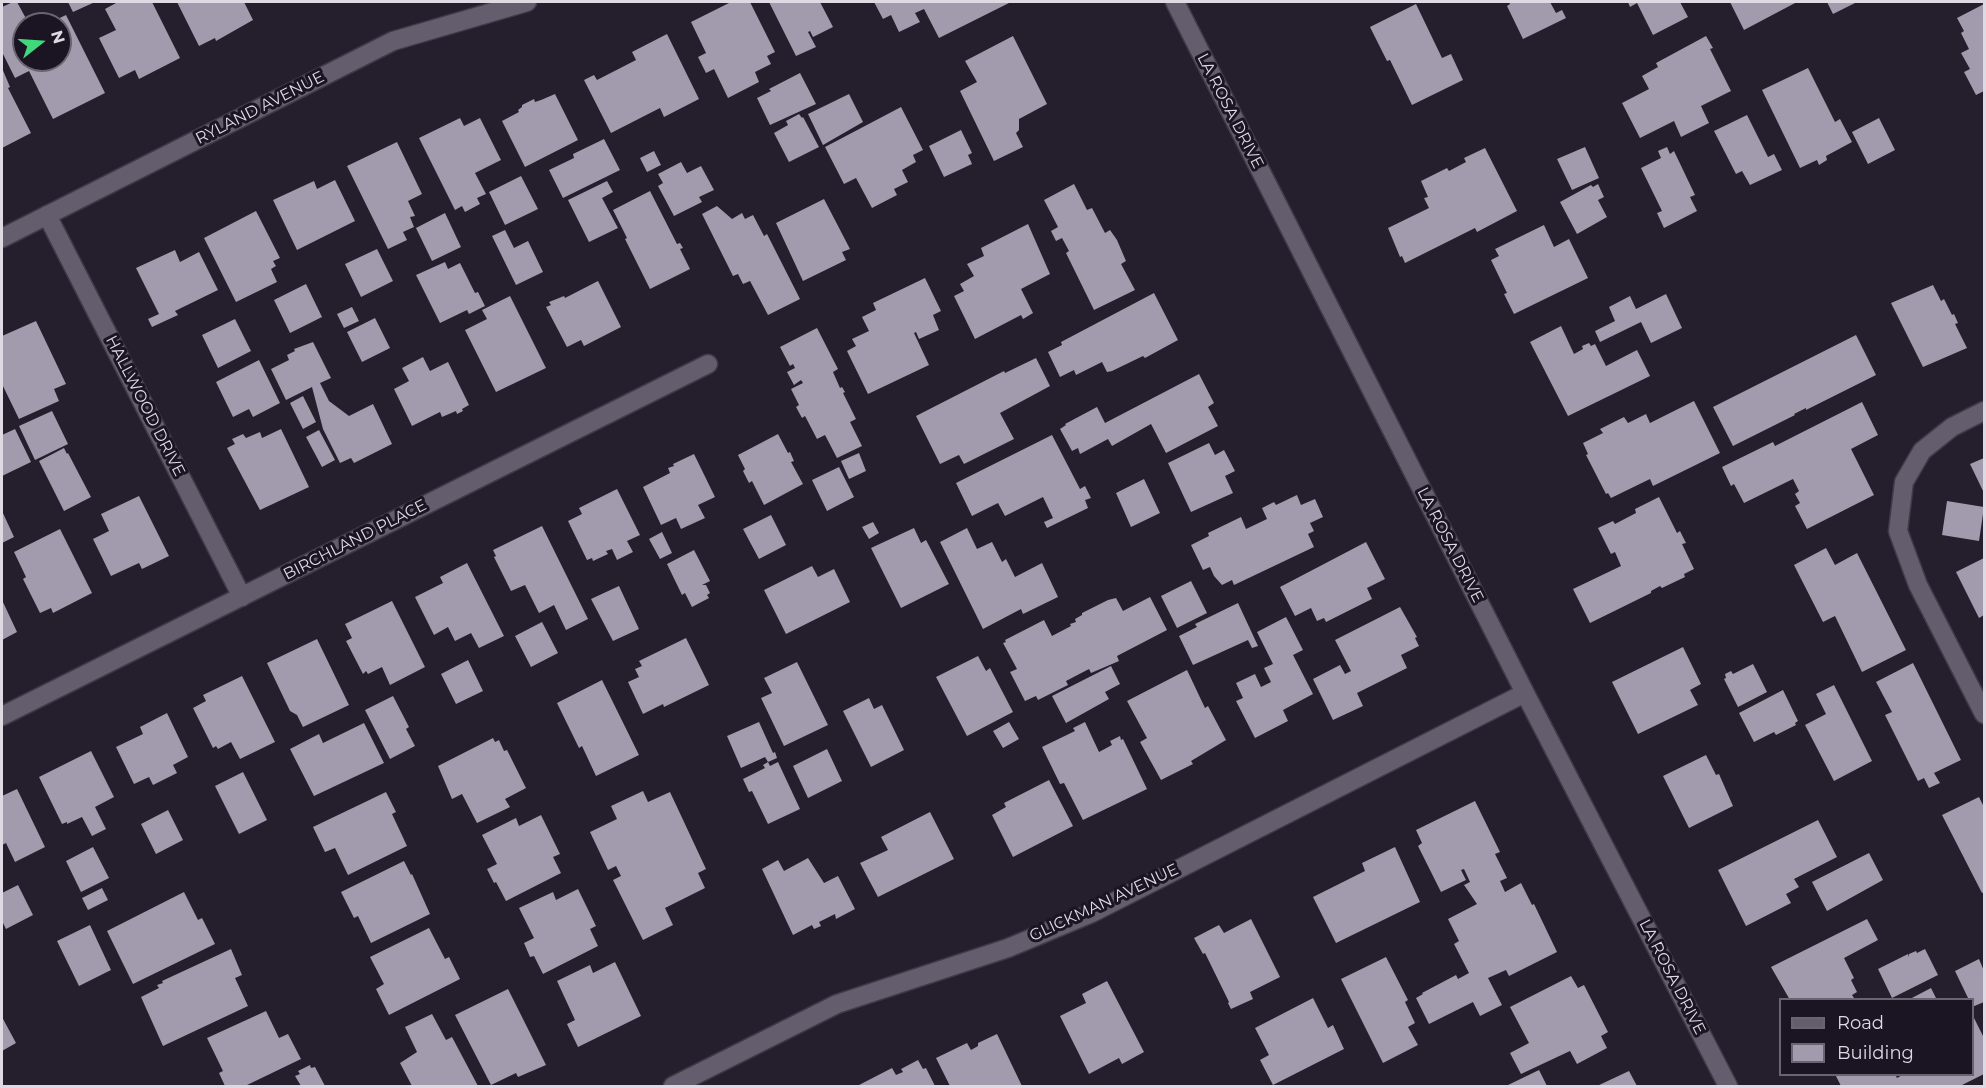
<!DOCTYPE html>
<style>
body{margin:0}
#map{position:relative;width:1986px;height:1088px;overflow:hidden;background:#241e2d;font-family:Montserrat,sans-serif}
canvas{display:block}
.frame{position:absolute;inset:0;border:3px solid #dedae4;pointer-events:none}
.legend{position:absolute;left:1779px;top:998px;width:195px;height:78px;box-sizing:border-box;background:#1b1523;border:2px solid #696470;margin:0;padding:8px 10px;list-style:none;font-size:18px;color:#dedae4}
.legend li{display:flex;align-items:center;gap:12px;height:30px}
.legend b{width:30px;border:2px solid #696470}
.north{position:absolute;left:12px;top:12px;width:60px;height:60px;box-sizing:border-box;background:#1b1523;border:2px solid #696470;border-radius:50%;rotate:73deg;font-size:16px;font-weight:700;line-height:24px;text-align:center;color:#dedae4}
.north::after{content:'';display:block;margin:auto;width:21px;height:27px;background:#41d77c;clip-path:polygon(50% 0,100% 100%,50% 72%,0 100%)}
</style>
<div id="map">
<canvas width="1986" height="1088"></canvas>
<div class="frame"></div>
<ul class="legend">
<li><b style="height:8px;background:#635d6e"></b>Road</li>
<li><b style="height:16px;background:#a19bad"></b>Building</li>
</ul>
<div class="north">N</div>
</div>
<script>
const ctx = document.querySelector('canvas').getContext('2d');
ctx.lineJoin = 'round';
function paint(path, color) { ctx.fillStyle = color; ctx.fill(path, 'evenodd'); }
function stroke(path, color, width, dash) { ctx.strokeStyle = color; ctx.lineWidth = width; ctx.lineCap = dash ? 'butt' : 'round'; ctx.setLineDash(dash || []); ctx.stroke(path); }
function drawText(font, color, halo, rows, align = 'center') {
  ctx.font = font + ' Montserrat,sans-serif'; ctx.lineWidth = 6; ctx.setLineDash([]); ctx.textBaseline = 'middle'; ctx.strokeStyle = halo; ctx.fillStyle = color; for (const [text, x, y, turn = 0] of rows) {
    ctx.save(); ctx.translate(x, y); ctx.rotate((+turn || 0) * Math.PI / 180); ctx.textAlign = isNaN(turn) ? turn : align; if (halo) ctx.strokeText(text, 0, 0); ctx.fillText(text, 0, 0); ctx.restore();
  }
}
const building = new Path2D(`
 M13 2H17L29 24H24V60H60V24H47L66 15 105 93 53 119 29 71 15 78 2 52V7Z
 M68 2H95L73 12Z
 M115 2H152L180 58 139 79 135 70 119 78 99 38 116 30 105 9 116 3Z
 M177 2H244L253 20 216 41 215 38 199 46Z
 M731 2H750L775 52 767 56 771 64 755 72 759 82 728 98 714 69 706 73 698 57 706 53 691 22Z
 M769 2H820L833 27 813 37 810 31 808 32 816 47 796 56Z
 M874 2H931L932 3 936 2H1011L939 38 924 9 915 13 920 22 899 32 891 15 883 19Z
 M1509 2H1550L1556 13 1562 10 1566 18 1523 39 1507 6 1510 4Z
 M1628 2H1680L1688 17 1653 35 1637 3 1630 7Z
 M1730 2H1797L1744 30Z
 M1827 2H1857L1833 14Z
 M1416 4 1442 58 1451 54 1463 80 1412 105 1390 60 1387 61 1370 27Z
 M1984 4V91L1976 95 1964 72 1970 69 1961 53 1969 49 1961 33 1964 31 1957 18Z
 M667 34 699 99 664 117 660 108 611 133 584 80 594 75 597 80 636 60 632 52Z
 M1013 36 1047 104 1019 119V130L1016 133 1023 147 994 161 960 91 977 82 965 61Z
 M1706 36 1713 48 1710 49 1731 91 1701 106 1709 123 1681 137 1674 121 1640 138 1622 103 1649 89 1642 76 1658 67 1656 63Z
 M2 68 10 87 8 88 31 133 2 148Z
 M1808 68 1835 122 1840 119 1852 142 1826 156 1827 160 1819 165 1817 160 1800 168 1762 90Z
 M800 73 816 104 770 125 757 98 771 91 769 89Z
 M555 94 578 140 525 167 502 121 519 112 518 110 522 107V105L534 99 535 102 541 100Z
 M849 94 863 122 823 145 808 114Z
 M901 107 923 150 913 155 916 162 902 170 908 182 894 189 897 195 872 208 856 178 844 184 825 147Z
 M799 114 802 118 803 117 819 147 789 162 774 133 788 125 786 121Z
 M1747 115 1768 157 1774 154 1782 170 1750 185 1742 171 1736 174 1714 131Z
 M460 118 464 126 480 118 501 160 475 173 486 194 477 198 480 204 465 212 462 206 455 210 419 138Z
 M1879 118 1895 150 1868 164 1852 132Z
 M961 130 972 153 968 155 972 164 944 177 929 146Z
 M604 139 620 170 563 198 549 170 574 158 573 154Z
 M397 142 422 194 408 201 415 216 410 217 414 227 403 232 407 240 388 249 347 166Z
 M1585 147 1599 178 1572 190 1557 159Z
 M1667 147 1670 154 1674 151 1695 195 1690 197 1697 211 1664 228 1657 213 1662 211 1641 168 1661 158 1658 151Z
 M1485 148 1517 211 1477 232 1475 228 1405 263 1402 256 1400 257 1388 228 1429 208 1424 198 1428 197 1421 181 1447 168 1449 171 1466 162 1464 158Z
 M654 151 661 165 647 172 640 158Z
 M681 162 687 173 701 166 714 190 699 197 702 202 674 216 658 186 663 183 658 174Z
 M521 176 538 209 505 225 489 192Z
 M335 180 355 221 297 250 273 200 314 181 317 189Z
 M607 181 613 192 602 198 618 228 589 242 568 200Z
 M1074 184 1087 210 1092 208 1105 233 1110 230 1117 240 1126 261 1121 264 1135 290 1094 310 1066 253 1069 251 1062 238 1056 241 1051 231 1058 227 1044 200Z
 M1598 184 1604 197 1598 200 1607 217 1577 234 1560 202 1591 185 1593 187Z
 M650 191 677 244 680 243 683 248 680 249 690 269 650 289 625 239 627 238 613 210Z
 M824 199 850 249 842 252 846 260 803 281 776 223Z
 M717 206 732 219 742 213 745 219 753 215 764 236 767 234 800 299 768 315 750 281 743 284 738 274 733 276 702 214Z
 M256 211 280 258 273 261 276 266 271 269 277 282 236 302 204 238Z
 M445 213 461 247 432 261 416 228Z
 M1028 224 1050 274 1021 289 1033 313 1023 319 1021 315 975 339 954 296 964 291 960 284 974 276 967 264 984 256 981 248Z
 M1544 225 1554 247 1569 239 1588 278 1514 314 1504 294 1507 293 1491 260 1499 256 1495 249Z
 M505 230 514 248 528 241 543 272 516 285 492 236Z
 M377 249 393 281 361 297 345 264Z
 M175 250 180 262 199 252 218 290 175 311 178 315 152 327 148 319 159 314 136 268Z
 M445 262 448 269 460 263 475 293 478 292 485 306 469 314 467 310 440 323 416 275Z
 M925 278 941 311 933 315 939 330 919 339 916 332 914 333 929 365 868 394 847 351 856 346 852 339 869 331 862 317 876 310 873 303Z
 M598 281 621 327 584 346 581 340 567 347 546 307 551 305 549 302 564 296 565 298Z
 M306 284 322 317 290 333 274 300Z
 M1933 285 1941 301 1944 299 1952 315 1954 314 1958 323 1955 324 1967 348 1923 367 1891 303Z
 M1154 293 1178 340 1145 358 1143 356 1112 371 1107 372 1102 362 1076 375 1074 370 1060 377 1048 352 1062 345 1061 342Z
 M1666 294 1682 328 1651 343 1641 322 1600 342 1595 331 1615 321 1609 307 1630 296 1636 309Z
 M510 296 546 368 496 392 465 330 487 319 482 310Z
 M352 307 359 321 344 328 337 314Z
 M375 318 390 348 362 362 347 332Z
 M235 319 251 351 218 368 202 335Z
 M36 321 66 384 54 389 59 401 19 419 2 384V336Z
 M1561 326 1574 354 1583 349 1582 346 1589 343 1591 346 1595 344 1606 366 1637 350 1650 376 1568 416 1530 342Z
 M817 328 838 369 833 372 840 388 842 387 845 392 843 393 856 419 850 422 862 446 837 458 825 435 817 439 805 416 802 418 796 407 799 405 791 389 803 383 801 380 794 385 787 372 795 368 793 364 790 366 780 347Z
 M1856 335 1876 375 1806 410V408L1794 414 1795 415 1733 446 1713 407Z
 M313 342 331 378 320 383 329 401 349 416 373 404 392 444 354 463 351 458 340 463 323 429 312 387 286 400 271 369 289 360 287 355 295 351 294 349Z
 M423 357 430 371 448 362 469 405 462 409 463 411 457 414 456 411 442 417 440 412 412 426 394 389 409 381 402 368Z
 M1036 358 1050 386 1000 413 1014 439 964 464 959 455 940 464 916 416 1004 371 1005 373Z
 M259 360 280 403 253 417 249 409 233 417 216 382Z
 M1199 374 1214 403 1208 407 1218 426 1166 453 1151 424 1112 446 1108 439 1080 454 1078 448 1072 451 1060 429 1066 425 1065 424 1097 407 1105 423Z
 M303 396 316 422 303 429 290 403Z
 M1694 401 1720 453 1653 486 1650 479 1611 498 1608 493 1606 494 1586 455 1588 454 1583 443 1603 433 1600 429 1624 417 1628 423 1646 414 1650 423Z
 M1862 402 1878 435 1851 449 1874 495 1807 529 1795 506 1800 503 1795 494 1799 491 1793 479 1744 503 1734 484 1731 486 1722 467 1773 442 1775 446Z
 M52 411 68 444 35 460 19 426Z
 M15 429 31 462 2 476V435Z
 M281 429 309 487 260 510 227 448 235 444 232 439 243 434 246 438 260 432 262 438Z
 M319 430 335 460 322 467 306 437Z
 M778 434 788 453 790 452 794 461 791 462 803 484 764 505 752 481 749 483 743 471 745 469 738 455Z
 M1052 435 1080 489 1085 486 1091 498 1085 500 1088 508 1047 528 1044 522 1053 518 1043 497 1005 516 998 503 972 516 956 483Z
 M1209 443 1215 455 1224 450 1235 471 1225 476 1233 493 1191 512 1168 463Z
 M64 448 67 454 68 453 91 497 64 511 39 461Z
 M859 453 866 471 849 479 841 461Z
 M694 454 715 497 698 505 705 518 681 529 676 518 661 525 643 487 670 473 668 468 674 466 673 464Z
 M1984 458V493L1970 464Z
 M839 467 854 497 827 511 812 480Z
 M1144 479 1160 513 1131 527 1116 493Z
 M617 489 640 535 627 541 633 552 617 560 612 549 606 551 608 554 593 561 592 558 587 560 568 521 582 514 579 508Z
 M1297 495 1301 505 1315 499 1323 517 1310 523 1314 531 1308 534 1314 547 1234 585 1232 580 1222 585 1214 576 1210 567 1203 570 1191 545 1209 536 1208 533 1241 517 1246 529 1267 519 1262 508 1274 502 1276 505Z
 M139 496 169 556 142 569 139 563 111 576 93 539 109 531 101 514Z
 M1659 497 1677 533 1680 531 1686 543 1682 544 1694 569 1684 574 1685 577 1662 588 1660 586 1651 591V593L1590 623 1573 589 1621 566 1615 552 1611 554 1598 528 1613 521 1615 524 1636 513 1635 509Z
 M1947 501 1984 507 1979 541 1942 535Z
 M2 511 14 537 2 543Z
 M771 515 786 545 759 559 743 529Z
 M873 522 879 533 869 539 862 527Z
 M542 526 588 619 566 630 554 605 539 613 525 585 511 591 494 557 496 556 493 550Z
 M914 528 921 543 926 540 949 584 901 608 871 548Z
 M967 528 977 549 992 542 1002 562 1006 559 1015 577 1042 563 1058 597 1023 614 1021 609 983 629 940 542Z
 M60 529 92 593 53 613 51 608 40 613 23 579 26 577 14 552Z
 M662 532 672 553 660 559 649 539Z
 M1366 542 1385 579 1367 588 1372 599 1326 622 1324 618 1317 621 1311 608 1295 616 1280 587Z
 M1826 548 1835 565 1857 553 1906 650 1862 672 1835 616 1823 622 1794 565Z
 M694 550 710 581 702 585H706L710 593 707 595 709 598 692 607 685 593 682 595 667 564Z
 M1984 558V615L1979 618 1956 572Z
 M467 563 504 636 479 648 471 633 455 641 448 627 434 635 415 597 443 583 440 577Z
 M812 566 818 577 834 569 850 602 786 634 764 590Z
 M1191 581 1207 613 1177 628 1161 596Z
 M619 586 639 629 613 641 591 599Z
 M1150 597 1167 630 1117 656 1119 661 1091 673 1089 669 1066 681 1068 685 1038 700 1036 696 1025 701 1010 672 1017 669 1003 643 1006 642 1005 640 1044 620 1052 636 1071 626 1070 624 1076 622 1075 619 1082 615V613L1108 600 1116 598 1123 611Z
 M2 600 17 632 2 640Z
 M392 601 425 667 390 685 382 667 368 674 366 671 363 674 346 641 352 638 345 624Z
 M1238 603 1258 646 1252 648 1248 640 1193 665 1179 636 1197 627 1195 624Z
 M1400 607 1417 637 1415 638 1419 646 1401 655 1407 668 1357 693 1363 706 1333 720 1313 679 1340 665 1345 674 1351 671 1335 640Z
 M1286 617 1303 650 1293 655 1313 694 1283 710 1288 721 1255 738 1236 701 1243 698 1236 683 1255 674 1261 687 1271 682 1264 668 1273 664 1257 632Z
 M542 622 558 653 531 667 515 636Z
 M686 638 709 685 664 707 663 704 643 714 628 682 639 677 635 669 642 666 639 661Z
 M317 639 349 705 303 727 297 715 290 711 267 663Z
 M1683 647 1701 684 1690 690 1698 705 1638 734 1612 682Z
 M978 656 986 671 990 668 1013 712 967 736 936 677Z
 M468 660 483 691 456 704 441 674Z
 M797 662 828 725 784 746 761 698 772 693 764 678Z
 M1913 663 1961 760 1934 773 1940 783 1929 788 1924 778 1918 781 1885 715 1892 712 1876 682Z
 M1753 664 1767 692 1738 707 1724 679 1726 678 1725 674 1731 671 1733 674Z
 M1111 666 1120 684 1105 692 1109 699 1066 723 1052 696Z
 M1187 670 1205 708 1208 706 1226 740 1191 761 1193 764 1161 780 1140 742 1147 738 1127 701Z
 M242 676 275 742 240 759 231 742 218 749 216 746 213 748 193 708 206 701 203 695Z
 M602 680 639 755 596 776 582 746 579 748 557 703Z
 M1834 685 1872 761 1834 781 1805 725 1826 714 1816 694Z
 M1783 690 1798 721 1795 723 1796 725 1776 735 1774 732 1754 742 1739 713Z
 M393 696 409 727 406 729 415 746 390 759 365 710Z
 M869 698 874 709 882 705 904 750 871 767 843 711Z
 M167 713 188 757 173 765 177 773 153 785 149 777 134 784 116 747 143 734 140 727Z
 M759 722 773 753 775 752 777 758 768 762 770 766 778 762 800 809 768 824 752 791 749 792 743 779 765 768 763 765 768 762 765 757 741 768 727 736Z
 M1009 722 1019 739 1003 748 993 731Z
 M1085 722 1099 752 1112 745 1110 741 1120 736 1121 740 1123 739 1147 789 1083 820 1064 783 1060 784 1042 747 1075 731 1073 728Z
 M364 723 384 763 314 796 290 749 319 734 323 743Z
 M493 738 495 742 499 740 504 751 507 750 526 788 505 799 510 807 477 823 462 794 452 799 438 766Z
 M827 749 842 781 808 798 793 766Z
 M91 751 114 797 95 807 106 829 92 836 82 817 67 824V822L62 824 39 777Z
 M1706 755 1716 775 1719 774 1733 806 1689 828 1663 776Z
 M243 772 267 820 239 834 215 786Z
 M1049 780 1073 826 1013 857 992 815 1006 807 1004 803Z
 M17 789 45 847 15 862 6 843 2 845V796Z
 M643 791 648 802 670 792 706 869 698 873 705 888 665 908 673 925 643 940 613 880 621 876 616 866 608 870 590 832 617 819 611 806Z
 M386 792 396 812 392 814 407 846 348 875 335 848 325 852 313 827Z
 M1979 797 1984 807V892L1982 893 1942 815Z
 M1475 801 1500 852 1495 854 1507 878 1500 881 1505 892 1521 883 1532 905 1534 904 1557 952 1509 976 1506 970 1488 978 1502 1005 1480 1016 1473 1002 1429 1024 1416 998 1423 994 1422 993 1456 975 1458 979 1469 973 1454 944 1459 941 1448 919 1477 904 1464 885 1470 882 1464 869 1461 870 1466 880 1441 892 1418 846 1422 843 1416 830Z
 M168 810 183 840 156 854 141 824Z
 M930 812 954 859 878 897 860 863 888 850 881 837Z
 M541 815 560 854 553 857 561 873 506 901 496 882 494 883 487 869 497 864 482 835 516 818 519 826Z
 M1818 820 1837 857 1794 879 1799 887 1786 894 1791 903 1746 926 1718 870Z
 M93 847 109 878 81 892 66 861Z
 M1395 847 1420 902 1336 943 1313 897 1365 871 1362 863Z
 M1869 853 1883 880 1827 911 1812 882Z
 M808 858 824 883 838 876 855 909 836 919 835 914 819 922 821 926 814 929 812 925 793 935 762 869 778 860 784 871Z
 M404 861 411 875 412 874 430 914 371 943 358 916 354 918 341 892Z
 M18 885 33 915 6 929 2 921V893Z
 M102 888 108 900 88 910 82 898Z
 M578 889 596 926 590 929 598 946 543 974 534 956 530 957 524 943 534 938 519 908 553 892 556 900Z
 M184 892 198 920 202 918 215 944 133 984 107 931Z
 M1251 919 1280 977 1250 992 1253 999 1231 1009 1228 1003 1229 1002 1205 953 1203 954 1194 938 1219 925 1224 933Z
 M1867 919 1878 940 1844 958 1854 978 1851 980 1857 992 1852 995 1854 998 1850 1000H1790L1771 967Z
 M90 925 111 970 79 986 57 941Z
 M429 928 445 959 449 957 460 979 389 1015 376 989 384 984 370 957Z
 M231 949 242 975 235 978 248 1006 163 1046 141 997 159 988 157 985 163 983 162 981Z
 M1925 949 1938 975 1892 998 1878 969 1908 954 1909 957V954L1916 951 1917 953Z
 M1386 957 1408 1000 1405 1002 1415 1023 1408 1027 1418 1045 1383 1063 1341 979Z
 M1979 959 1984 971V1002L1972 1007V1000H1969L1955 971Z
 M615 962 641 1016 578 1047 567 1024 575 1020 557 981 590 965 593 973Z
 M1571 976 1578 988 1584 985 1608 1032 1601 1036 1607 1048 1577 1064 1570 1051 1521 1074 1510 1053 1529 1043 1510 1007Z
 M1107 981 1144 1052 1122 1064 1119 1058 1089 1074 1060 1016 1086 1003 1082 994Z
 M1931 988 1937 1000H1908Z
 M508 989 546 1065 518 1077 516 1073 491 1085 455 1015Z
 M1313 998 1328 1028 1333 1025 1344 1049 1273 1085 1260 1060 1269 1055 1255 1028Z
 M266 1011 279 1038 288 1034 301 1059 245 1086H225L219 1073 223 1071 207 1038Z
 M432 1014 446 1040 452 1037 478 1086H412L400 1063 417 1052 405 1027Z
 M1972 1014 1984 1038V1074L1960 1086H1841L1835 1074H1895L1897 1078 1904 1074H1972Z
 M2 1017 16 1043 2 1051Z
 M997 1034 1022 1086H950L936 1058 967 1043 971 1050 978 1046V1043Z
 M918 1060 923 1069 926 1068 935 1086H860L859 1085 892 1068 896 1075 903 1072 901 1069Z
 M310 1065 311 1068 315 1067 325 1086H301L295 1076 300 1074 298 1071Z
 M1539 1070 1547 1086H1506Z
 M1629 1071 1637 1086H1597Z`);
const minor = new Path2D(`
 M1175 2 1525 693 1728 1086
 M47 215 242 597
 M2 238 393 41 527 2
 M1984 411 1952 427 1922 451 1904 482 1898 531 1918 585 1984 714
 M2 716 708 364
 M673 1086 837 1004 1008 948 1092 913 1525 693`);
const streetNames = [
 ["RYLAND AVENUE",260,108,-27],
 ["LA ROSA DRIVE",1230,111,63],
 ["HALLWOOD DRIVE",145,406,63],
 ["BIRCHLAND PLACE",355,540,-27],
 ["LA ROSA DRIVE",1450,545,63],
 ["GLICKMAN AVENUE",1104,903,-25],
 ["LA ROSA DRIVE",1672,977,63]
];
paint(building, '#a19bad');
stroke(minor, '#3f3a47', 21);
stroke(minor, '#635d6e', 18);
drawText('16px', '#dedae4', '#1b1523', streetNames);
</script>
